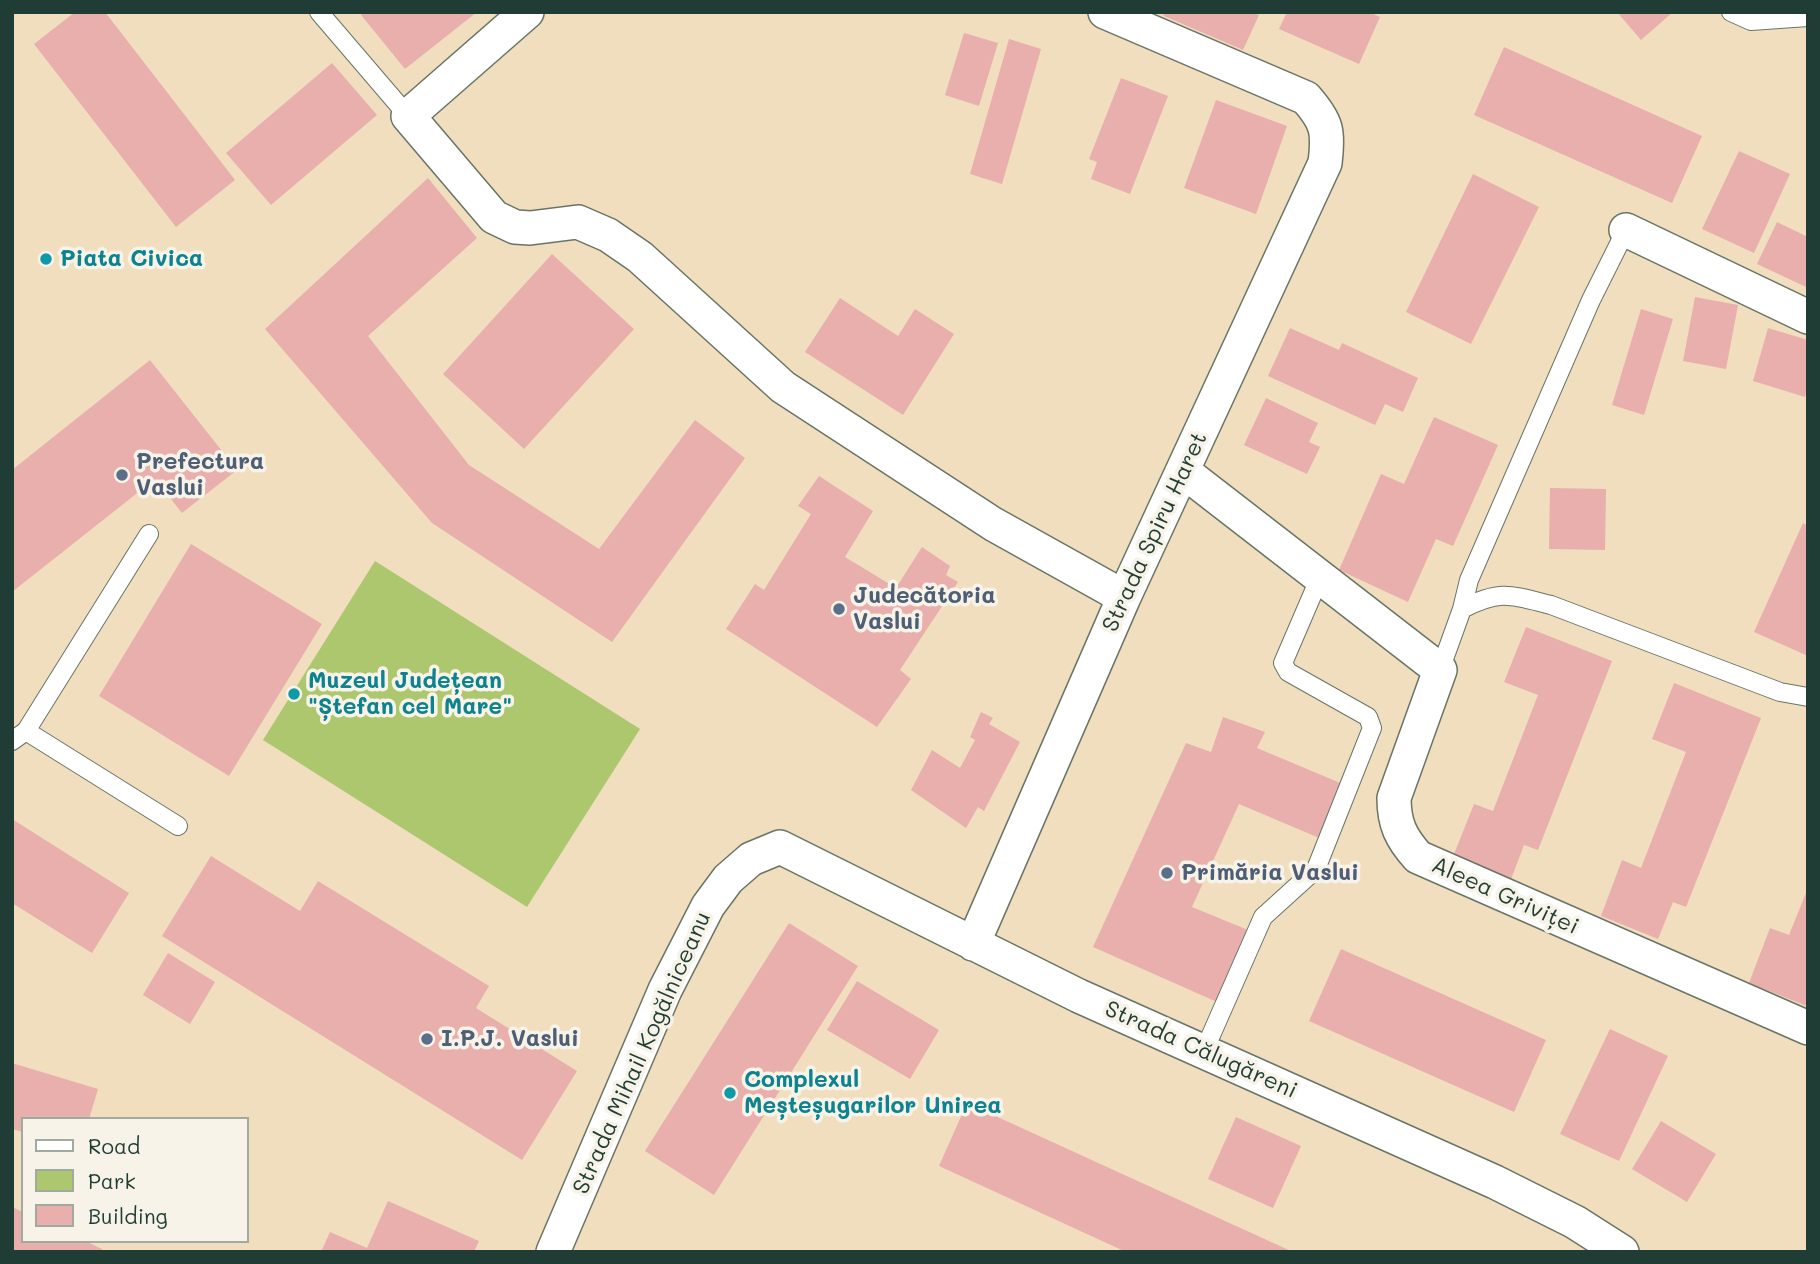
<!DOCTYPE html>
<meta charset="utf-8">
<style>
body{margin:0}
#map{position:relative;width:1820px;height:1264px;overflow:hidden;background:#f0debf;font-family:Mali,sans-serif}
canvas{display:block}
.frame{position:absolute;inset:0;border:14px solid #1f3d34;pointer-events:none}
.legend{position:absolute;left:21px;top:1117px;width:228px;height:126px;box-sizing:border-box;background:#f7f3e8;border:2px solid #a1aaa0;margin:0;padding:9px 12px;list-style:none;font-size:21px;color:#1f3d34}
.legend li{display:flex;align-items:center;gap:14px;height:35px}
.legend b{width:35px;border:2px solid #a1aaa0}
</style>
<div id="map">
<canvas width="1820" height="1264"></canvas>
<div class="frame"></div>
<ul class="legend">
<li><b style="height:9px;background:#fff"></b>Road</li>
<li><b style="height:19px;background:#acc76e"></b>Park</li>
<li><b style="height:19px;background:#e9afac"></b>Building</li>
</ul>
</div>
<script>
const ctx = document.querySelector('canvas').getContext('2d');
ctx.lineJoin = 'round';
function paint(path, color) { ctx.fillStyle = color; ctx.fill(path, 'evenodd'); }
function stroke(path, color, width, dash) { ctx.strokeStyle = color; ctx.lineWidth = width; ctx.lineCap = dash ? 'butt' : 'round'; ctx.setLineDash(dash || []); ctx.stroke(path); }
function drawText(font, color, halo, rows, align = 'center') {
  ctx.font = font + ' Mali,sans-serif'; ctx.lineWidth = 7; ctx.setLineDash([]); ctx.textBaseline = 'middle'; ctx.strokeStyle = halo; ctx.fillStyle = color; for (const [text, x, y, turn = 0] of rows) {
    ctx.save(); ctx.translate(x, y); ctx.rotate((+turn || 0) * Math.PI / 180); ctx.textAlign = isNaN(turn) ? turn : align; if (halo) ctx.strokeText(text, 0, 0); ctx.fillText(text, 0, 0); ctx.restore();
  }
}
const green = new Path2D(`
 M375 561 640 729 527 907 263 740Z`);
const building = new Path2D(`
 M75 12H105L235 180 176 227 34 44Z
 M364 12H477L405 69 361 15Z
 M1162 12H1251L1259 15 1243 50 1164 16Z
 M1287 12H1369L1380 17 1359 64 1279 29Z
 M1617 12H1673L1641 40Z
 M964 33 998 43 979 106 945 95Z
 M1009 39 1041 49 1002 184 970 174Z
 M1504 47 1702 136 1672 203 1474 115Z
 M332 63 377 115 271 205 226 153Z
 M1121 78 1168 96 1130 194 1091 179 1097 162 1089 159Z
 M1216 100 1287 126 1256 214 1184 188Z
 M1739 151 1790 174 1754 253 1702 229Z
 M1473 174 1539 207 1471 344 1406 312Z
 M428 178 477 238 368 336 469 465 599 549 695 420 745 458 612 642 432 523 265 329Z
 M1777 222 1808 237 1806 287 1757 264Z
 M552 254 634 329 524 449 443 374Z
 M1695 297 1738 305 1726 369 1683 361Z
 M840 298 898 336 915 309 954 334 903 415 805 352Z
 M1641 309 1673 319 1644 415 1612 405Z
 M1290 328 1339 350 1342 343 1418 378 1403 412 1385 404 1375 425 1268 376Z
 M1768 328 1808 340V386L1805 397 1753 381Z
 M150 360 237 470 182 513 155 479 12 592V470Z
 M1266 398 1318 423 1309 442 1320 447 1307 474 1244 445Z
 M1434 417 1498 445 1453 546 1436 539 1408 602 1339 570 1381 474 1404 484Z
 M819 476 873 511 845 557 896 588 922 547 950 566 946 575 958 582 900 670 911 679 877 727 726 629 755 584 764 590 811 514 798 506Z
 M1550 488 1606 489 1605 550 1549 549Z
 M1803 523 1808 526V656L1754 632Z
 M191 544 322 624 229 776 99 696Z
 M1526 627 1612 661 1538 850 1524 845 1510 882 1452 859 1474 804 1493 811 1538 695 1504 682Z
 M1674 683 1761 718 1686 907 1673 902 1658 939 1601 916 1622 860 1641 868 1686 752 1652 739Z
 M981 712 993 718 989 724 1020 742 984 811 978 807 966 828 911 790 932 750 960 768 975 740 970 737Z
 M1223 717 1265 732 1257 748 1345 785 1324 840 1239 804 1192 907 1248 930 1217 1002 1093 947 1186 743 1211 752Z
 M12 819 129 893 92 953 12 903Z
 M211 856 300 911 318 881 489 986 476 1008 577 1071 522 1160 162 936Z
 M1808 888V1003L1807 1006 1749 983 1770 928 1789 935Z
 M789 923 858 966 714 1195 645 1151Z
 M1341 949 1546 1040 1514 1112 1309 1021Z
 M168 953 215 982 190 1024 143 995Z
 M857 981 939 1030 910 1079 827 1030Z
 M1610 1029 1668 1056 1619 1161 1560 1134Z
 M12 1063 98 1089 89 1119H23V1132L12 1129Z
 M967 1103 1293 1252H1126L939 1166Z
 M1236 1117 1301 1146 1273 1208 1208 1179Z
 M1661 1121 1716 1154 1687 1202 1632 1169Z
 M388 1201 479 1241 474 1252H321L330 1232 367 1248Z
 M12 1207 23 1212V1241H85L102 1249 100 1252H12Z`);
const lane = new Path2D(`
 M319 12 408 116
 M1731 12 1751 21 1808 17
 M1462 609 1469 580 1591 300 1626 230
 M1440 670 1462 609C1501 589 1511 595 1551 605L1780 692 1808 697
 M26 731 178 826
 M12 741 26 731 149 534
 M1204 1051 1263 917 1316 869 1372 728 1368 717 1288 672 1283 663 1320 577`);
const street = new Path2D(`
 M527 12 408 116 494 217 515 227 530 228 578 222 608 235 640 257 783 387 993 524 1124 597
 M1626 230 1808 317
 M1183 471 1440 670 1394 798C1394 824 1401 838 1418 857L1808 1028
 M973 944 1124 597 1325 163C1329 131 1327 122 1306 98L1105 12
 M553 1252 665 990 708 906 728 879 751 859 780 847 1079 996 1495 1182 1575 1222 1622 1252`);
const markers = [
 [46,259,7,"#0f9aa8"],
 [122,475,7,"#5c6f8a"],
 [839,609,7,"#5c6f8a"],
 [294,694,7,"#0f9aa8"],
 [1167,873,7,"#5c6f8a"],
 [427,1039,7,"#5c6f8a"],
 [730,1093,7,"#0f9aa8"]
];
const cultureNames = [
 ["Piata Civica",60,259],
 ["Muzeul Județean",308,681],
 ["\"Ștefan cel Mare\"",308,707],
 ["Complexul",744,1080],
 ["Meșteșugarilor Unirea",744,1106]
];
const serviceNames = [
 ["Prefectura",136,462],
 ["Vaslui",136,488],
 ["Judecătoria",853,596],
 ["Vaslui",853,622],
 ["Primăria Vaslui",1181,873],
 ["I.P.J. Vaslui",441,1039]
];
const streetNames = [
 ["Strada Spiru Haret",1155,532,-65],
 ["Aleea Griviței",1505,896,24],
 ["Strada Călugăreni",1201,1050,24],
 ["Strada Mihail Kogălniceanu",642,1053,-66]
];
paint(green, '#acc76e');
paint(building, '#e9afac');
stroke(lane, '#687565', 20);
stroke(street, '#687565', 36);
stroke(lane, '#fff', 18);
stroke(street, '#fff', 33);
for (const [x, y, r, color] of markers) { const dot = new Path2D(); dot.arc(x, y, r, 0, 2 * Math.PI); ctx.fillStyle = color; ctx.fill(dot); stroke(dot, '#f7f3e8', 2.5); }
drawText('bold 23px', '#0d838f', '#f7f3e8', cultureNames, 'left');
drawText('bold 23px', '#4e5e75', '#f7f3e8', serviceNames, 'left');
drawText('23px', '#1f3d34', '#f7f3e8', streetNames);
</script>
